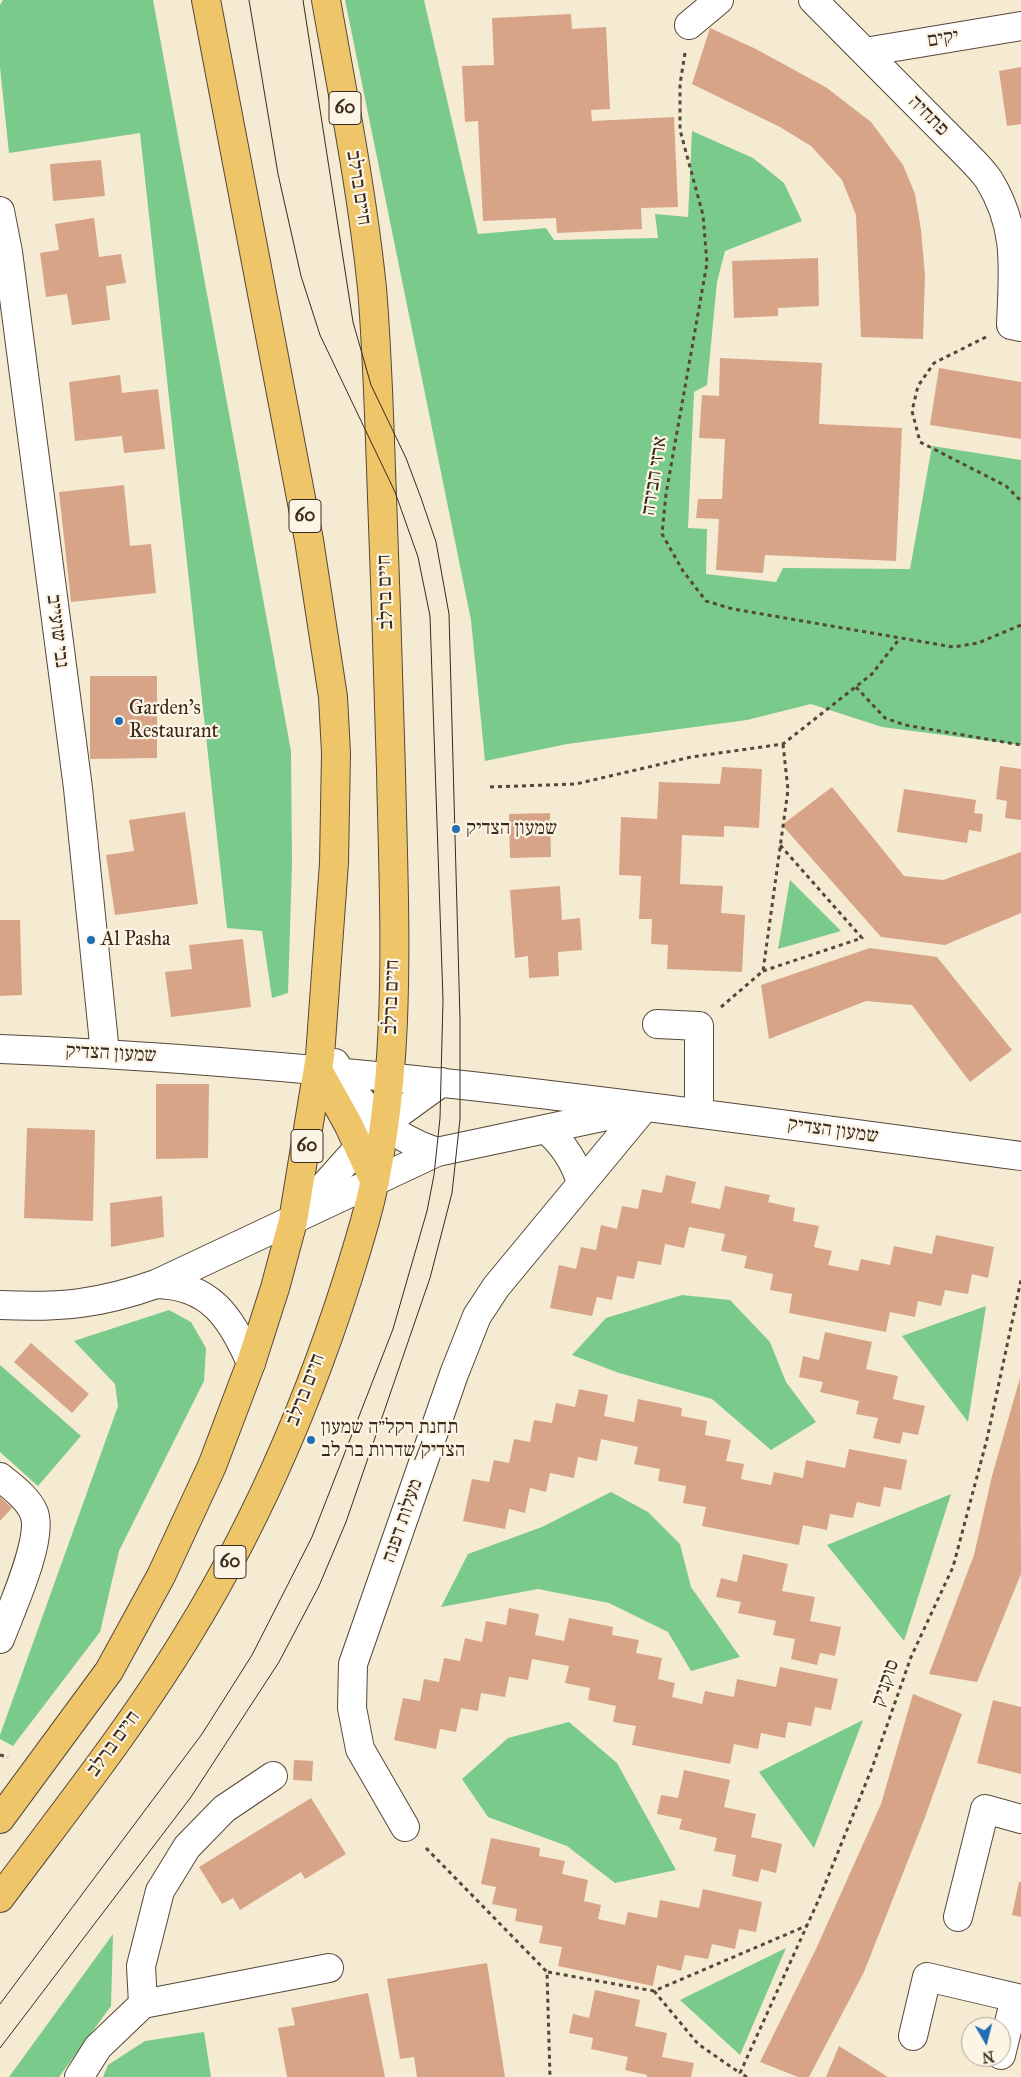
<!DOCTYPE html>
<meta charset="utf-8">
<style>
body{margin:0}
#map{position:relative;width:1021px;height:2077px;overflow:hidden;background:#f5ebd3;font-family:"IM FELL Great Primer",serif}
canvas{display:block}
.north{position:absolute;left:961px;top:2017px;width:50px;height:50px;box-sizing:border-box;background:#fcf5e5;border:1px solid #afa495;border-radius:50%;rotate:172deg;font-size:14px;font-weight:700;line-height:20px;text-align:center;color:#3b2a1e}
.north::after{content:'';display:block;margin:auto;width:18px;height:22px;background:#1f6fb2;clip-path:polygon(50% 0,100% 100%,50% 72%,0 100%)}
</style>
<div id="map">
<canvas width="1021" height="2077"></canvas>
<div class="north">N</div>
</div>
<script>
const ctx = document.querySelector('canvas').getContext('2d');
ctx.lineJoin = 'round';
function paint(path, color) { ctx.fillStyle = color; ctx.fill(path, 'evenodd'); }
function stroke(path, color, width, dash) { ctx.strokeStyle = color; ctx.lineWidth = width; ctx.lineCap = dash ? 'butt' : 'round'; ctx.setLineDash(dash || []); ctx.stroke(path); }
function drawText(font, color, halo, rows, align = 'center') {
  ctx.font = font + ' "IM FELL Great Primer","Frank Ruhl Libre",serif'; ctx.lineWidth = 4.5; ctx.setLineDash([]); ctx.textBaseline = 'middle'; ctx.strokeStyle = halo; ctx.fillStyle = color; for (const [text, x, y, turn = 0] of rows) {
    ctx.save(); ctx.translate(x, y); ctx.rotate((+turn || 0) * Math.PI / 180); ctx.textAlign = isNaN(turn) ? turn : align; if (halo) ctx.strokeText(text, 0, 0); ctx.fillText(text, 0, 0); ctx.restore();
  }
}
const green = new Path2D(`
 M3 0H153L291 751 292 863 288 993 272 998 262 931 227 928 140 133 9 153 0 67V5Z
 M345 0H424L478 234 546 228 554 240 658 238 655 214 688 217 692 131 753 158 784 183 802 221 725 251 717 282 707 385 694 392 688 528 707 529 706 574 776 582 783 568 910 569 932 446 1021 460V745L882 727 811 704 747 720 567 744 485 761 471 620Z
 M790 880 841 931 778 949Z
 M682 1295 730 1300 770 1342 786 1382 816 1422 771 1450 712 1399 619 1373 572 1355 606 1318Z
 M986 1306 968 1422 902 1336Z
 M169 1310 191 1322 206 1348 204 1381 119 1551 100 1632 13 1746 0 1739V1735L118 1406 115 1384 74 1341Z
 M0 1365 81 1436 38 1486 0 1452Z
 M611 1492 648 1512 680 1544 691 1587 740 1657 691 1671 668 1632 609 1603 538 1589 441 1607 468 1554 542 1527Z
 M951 1494 904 1641 827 1545Z
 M863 1720 814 1848 759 1772Z
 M569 1722 617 1763 676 1870 615 1883 567 1846 488 1817 462 1779 508 1738Z
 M113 1934 111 2006 59 2077H9Z
 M786 1948 740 2055 680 2000Z
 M204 2032 211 2077H103L108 2065 145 2041Z`);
const building = new Path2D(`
 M571 14 572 29 606 27 610 109 591 110 592 121 674 117 678 207 641 208 642 229 557 233 556 218 483 221 478 121 465 122 462 66 494 65 492 18Z
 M710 28 756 49 827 88 871 122 903 165 915 194 921 230 925 275 923 339 861 337 856 215 842 180 811 146 780 127 692 84Z
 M1021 67V124L1007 126 999 71Z
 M101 160 105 196 53 201 50 164Z
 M94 218 99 257 121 254 126 283 106 286 110 320 72 325 67 294 46 297 40 253 59 250 55 224Z
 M818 258 819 306 778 308V316L734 318 732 261Z
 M720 358 822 363 819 424 902 428 896 561 765 555 763 573 716 570 719 519 696 518 698 499H722L725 439 699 438 702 395 719 396Z
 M939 368 1021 382V439L930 425Z
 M120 375 122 393 158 389 165 449 124 453 122 436 75 441 69 382Z
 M124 485 130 546 151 544 156 593 71 602 59 492Z
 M90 676H157V758L90 759Z
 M1000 766 1021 769V820L1005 818 1007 801 996 799Z
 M722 767 762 769 759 828 724 826V837L682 835 680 884 723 886 721 913 745 915 742 972 667 969 668 945 651 944 652 919H639L641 876 619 875 621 817 657 819 659 782 720 784Z
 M832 787 904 876 943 880 1021 852V913L945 945 881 937 782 825Z
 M904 789 976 800 974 813 983 814 981 832 969 830 967 843 897 832Z
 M185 812 198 904 115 915 106 855 134 851 129 820Z
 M550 813 551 857 510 858 509 814Z
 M560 886 562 920 580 918 582 950 558 952 559 976 529 978 528 956 515 958 510 890Z
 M0 920H20L22 995 0 996Z
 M243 939 251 1007 171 1017 165 972 192 969 189 945Z
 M870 948 937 957 1012 1050 970 1082 912 1005 866 1001 769 1039 761 985Z
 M156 1084H209L208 1158 156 1159Z
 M27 1128 95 1130 93 1221 24 1218Z
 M666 1175 696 1182 691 1203 720 1209 725 1186 770 1195 768 1202 795 1208 793 1221 819 1226 814 1247 832 1251 828 1265 858 1271 861 1259 890 1265 894 1246 932 1254 936 1235 994 1247 988 1278 972 1274 968 1294 945 1290 941 1306 918 1301 915 1317 890 1312 886 1332 789 1313 792 1294 770 1290 773 1274 744 1268 747 1256 721 1251 725 1234 689 1227 684 1248 665 1244 661 1265 638 1261 634 1279 617 1276 612 1300 597 1297 592 1316 550 1308 559 1265 576 1269 581 1247 596 1250 601 1225 617 1229 622 1206 638 1209 642 1189 662 1193Z
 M162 1196 164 1237 111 1247 110 1203Z
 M825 1332 872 1342 866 1369 898 1376 893 1399 925 1406 918 1435 903 1432 900 1444 873 1438 878 1418 856 1414 859 1401 820 1392 823 1382 799 1377 803 1356 819 1360Z
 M31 1343 89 1394 72 1413 14 1362Z
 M1020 1378 1021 1574 977 1682 929 1674 974 1555 992 1476Z
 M579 1389 608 1395 604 1416 634 1422 638 1399 682 1408 681 1416 707 1421 705 1435 731 1440 726 1461 744 1464 741 1479 771 1485 774 1472 803 1478 806 1460 845 1468 849 1449 907 1460 901 1490 884 1487 880 1507 857 1502 853 1518 830 1514 827 1530 803 1525 799 1545 702 1526 706 1507 683 1503 686 1486 658 1481 660 1469 634 1464 638 1447 601 1439 597 1461 578 1457 574 1478 550 1473 546 1492 530 1488 525 1513 509 1509 505 1529 463 1521 472 1479 489 1482 494 1460 509 1463 514 1439 530 1442 534 1420 552 1423 556 1403 575 1407Z
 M0 1497 12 1508 0 1521Z
 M743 1554 788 1564 782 1591 815 1597 810 1621 841 1627 835 1656 820 1653 817 1665 791 1659 795 1639 773 1635 776 1621 738 1613 741 1602 716 1597 721 1578 737 1582Z
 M509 1608 539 1614 535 1635 564 1641 569 1618 613 1627 612 1635 639 1640 636 1653 662 1658 658 1679 675 1683 672 1697 702 1704 705 1691 734 1697 737 1679 776 1687 780 1667 838 1679 831 1710 815 1707 811 1726 788 1722 785 1738 761 1733 758 1749 734 1744 730 1764 632 1745 636 1726 613 1722 616 1706 588 1700 590 1688 565 1683 569 1666 532 1659 528 1680 509 1677 505 1697 481 1693 478 1711 461 1708 456 1732 440 1729 436 1749 394 1740 403 1698 420 1701 424 1679 439 1682 444 1658 460 1661 465 1638 482 1642 486 1621 506 1625Z
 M913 1694 962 1714 924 1820 864 1972 809 2077H798L760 2062 816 1949 881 1804Z
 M993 1700 1021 1707V1774L977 1763Z
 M294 1760 313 1761 312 1781 293 1780Z
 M684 1770 730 1780 724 1807 756 1814 751 1837 782 1844 776 1873 761 1869 758 1882 732 1876 736 1855 714 1851 717 1838 679 1829 682 1819 657 1814 661 1795 678 1798Z
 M311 1798 346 1854 305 1879 301 1872 240 1910 233 1898 222 1904 199 1867Z
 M491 1838 540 1848 539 1856 565 1861 562 1874 588 1880 584 1901 601 1905 598 1919 625 1925 628 1912 657 1918 660 1900 699 1908 703 1889 762 1902 756 1932 739 1929 735 1949 712 1944 708 1959 685 1955 681 1971 657 1965 653 1986 558 1966 562 1947 539 1943 543 1926 515 1921 517 1909 492 1904 496 1887 481 1884Z
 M1019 1882H1021V1917L1012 1915Z
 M487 1963 505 2077H417L414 2057 400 2059 387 1979Z
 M595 1990 640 2000 635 2026 667 2033 662 2057 694 2063 691 2077H647V2075L625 2070 628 2057 591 2049 593 2038 569 2033 573 2014 589 2018Z
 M368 1993 385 2077H287L278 2028 295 2025 291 2008Z
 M839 2046 888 2077H826Z`);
const path = new Path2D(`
 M685 53 680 84V130L703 215 707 263 666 494 662 534 683 571 706 601 733 609 953 647 978 643 1021 625
 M986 337 934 363 918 386 912 411 920 442 1006 486 1021 501
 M856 687 885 718 905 725 1021 745
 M490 787 576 784 691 757 783 744 872 674 900 638
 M763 971 862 938 780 845
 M721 1007 763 971 788 790 783 744
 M0 1755 8 1757
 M426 1848 547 1972 550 2077
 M548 1972 654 1991 806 1926
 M654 1991 698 2044 740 2073
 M747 2077 740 2073 819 1899 872 1768 911 1657 953 1567 987 1439 1021 1280`);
const minor = new Path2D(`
 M813 0 966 154C974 162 983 171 989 180 1019 229 1013 270 1011 325L1021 327
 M689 25 719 0
 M865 52 1021 26
 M0 211 8 252 78 788 105 1053
 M657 1024 699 1026V1113
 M0 1049C342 1062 682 1111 1021 1156
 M335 1063C361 1107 388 1136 437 1152L630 1111
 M547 1130C564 1145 575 1162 581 1183
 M300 1213 359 1147 384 1124 442 1082
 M156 1284C210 1285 231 1317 251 1363
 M0 1305C60 1308 100 1304 156 1284L437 1152
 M0 1477C12 1487 28 1498 34 1513 44 1539 10 1612 0 1639
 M405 1827 360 1749 352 1708 353 1664 454 1374 477 1316 496 1287 644 1108
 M958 1917 985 1809 1021 1819
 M143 2004 141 1966 160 1891 187 1847 224 1809 273 1776
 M913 2036 927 1977 1021 1999
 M1001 2055 1015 1998
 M79 2077 98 2047 143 2004 329 1968`);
const highway = new Path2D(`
 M318 1070 348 1124 375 1182
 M0 1819 109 1671 161 1576 212 1466 251 1363 275 1288 293 1221 320 1056 334 863 336 753 333 697 309 540 206 0
 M0 1898C64 1812 131 1728 187 1636 266 1508 324 1365 365 1221 404 1082 394 914 391 771 388 670 385 570 381 469 379 409 377 348 372 288 362 191 343 96 326 0`);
const tram = new Path2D(`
 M0 2004 202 1734 252 1655 312 1537 393 1329 427 1211 434 1175 440 1118 443 1000 430 616 418 557 395 492 320 335 301 276 278 174 249 0
 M0 2048 191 1797 279 1662 319 1586 346 1522 430 1278 452 1193 460 1119V1020L449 614 436 542 421 498 406 458 371 385 353 322 303 0`);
const markers = [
 [119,721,5,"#1f6fb2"],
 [456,829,5,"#1f6fb2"],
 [91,940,5,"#1f6fb2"],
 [311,1440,5,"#1f6fb2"]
];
const shields = [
 [345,108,32],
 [305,516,32],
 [307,1146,32],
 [230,1562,32]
];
const shieldNames = [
 ["60",345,108],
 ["60",305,516],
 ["60",307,1146],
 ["60",230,1562]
];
const streetNames = [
 ["יקים",943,39,-9],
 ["פתחיה",928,116,45],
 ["חיים ברלב",358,188,81],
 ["ארזי הבירה",655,476,-81],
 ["חיים ברלב",386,592,-92],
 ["נבי שועייב",57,631,83],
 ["חיים ברלב",392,997,-88],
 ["שמעון הצדיק",111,1054,3],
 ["שמעון הצדיק",833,1131,8],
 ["חיים ברלב",306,1390,-69],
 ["מעלות דפנה",403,1521,-71],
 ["סוקניק",886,1683,-71],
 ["חיים ברלב",114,1744,-54]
];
const poiNames = [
 ["Garden's",129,709],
 ["Restaurant",129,732],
 ["שמעון הצדיק",466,829],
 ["Al Pasha",101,940],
 ["תחנת רקל״ה שמעון",321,1428],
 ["הצדיק/שדרות בר לב",321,1451]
];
paint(green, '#79ca8b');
paint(building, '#d8a488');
stroke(minor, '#574739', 30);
stroke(highway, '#574739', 30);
stroke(path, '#574739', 3, [4, 4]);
stroke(minor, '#fff', 28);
stroke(highway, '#eec569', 28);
stroke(tram, '#3b2a1e', 1);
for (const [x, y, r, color] of markers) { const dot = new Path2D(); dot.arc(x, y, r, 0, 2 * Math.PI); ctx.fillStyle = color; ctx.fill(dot); stroke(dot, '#fcf5e5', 2); }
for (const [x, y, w] of shields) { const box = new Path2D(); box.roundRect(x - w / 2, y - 16.5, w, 33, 4); ctx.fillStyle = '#fcf5e5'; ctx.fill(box); stroke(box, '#3b2a1e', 1); }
drawText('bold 19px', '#3b2a1e', null, shieldNames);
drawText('20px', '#3b2a1e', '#fcf5e5', streetNames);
drawText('20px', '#3b2a1e', '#fcf5e5', poiNames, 'left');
</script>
